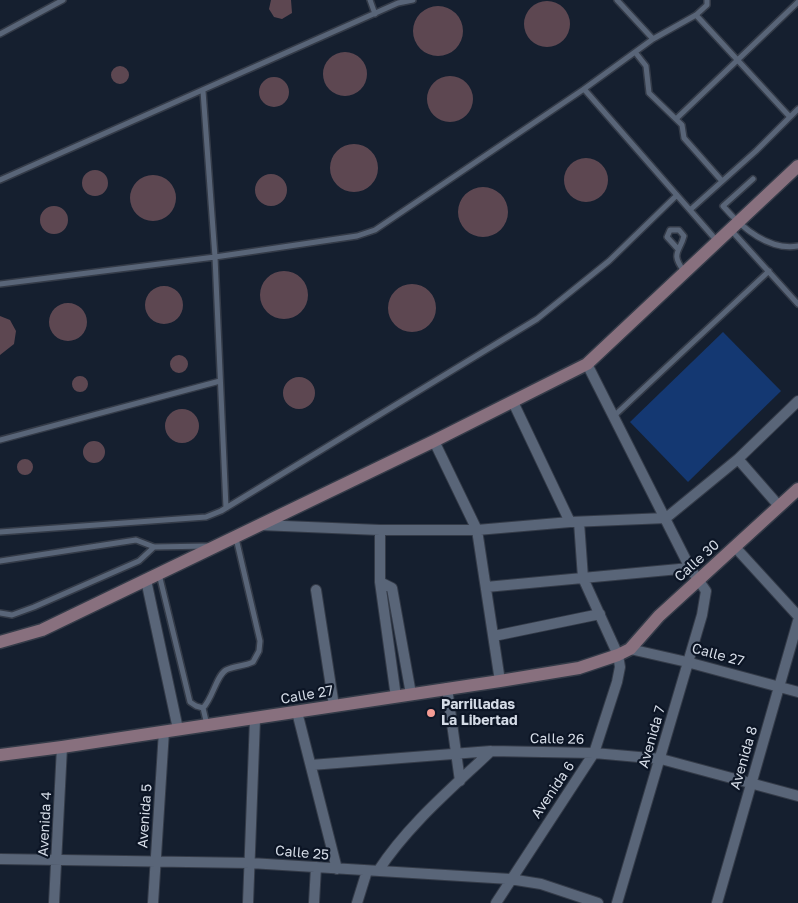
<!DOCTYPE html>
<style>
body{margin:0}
canvas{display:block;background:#151f2f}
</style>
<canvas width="798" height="903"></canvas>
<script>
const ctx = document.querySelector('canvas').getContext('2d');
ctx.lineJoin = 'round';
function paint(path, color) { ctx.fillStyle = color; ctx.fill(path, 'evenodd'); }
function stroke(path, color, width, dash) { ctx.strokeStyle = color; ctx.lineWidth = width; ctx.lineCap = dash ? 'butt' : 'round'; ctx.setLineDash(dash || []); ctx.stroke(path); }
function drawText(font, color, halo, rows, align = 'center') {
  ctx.font = font + ' "Golos Text",sans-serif'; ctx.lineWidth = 4.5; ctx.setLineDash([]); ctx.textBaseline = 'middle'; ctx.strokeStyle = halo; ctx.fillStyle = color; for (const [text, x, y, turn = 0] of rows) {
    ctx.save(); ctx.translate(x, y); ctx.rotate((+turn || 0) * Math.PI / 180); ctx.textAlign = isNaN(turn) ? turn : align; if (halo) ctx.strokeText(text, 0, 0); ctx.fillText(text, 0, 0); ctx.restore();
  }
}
const green = new Path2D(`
 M723 332 781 391 688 482 630 422Z`);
const building = new Path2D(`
 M271 0H291L292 13 282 19 274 17 269 9Z
 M524 24a23 23 0 1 1 46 0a23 23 0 1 1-46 0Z
 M413 31a25 25 0 1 1 50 0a25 25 0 1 1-50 0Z
 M323 74a22 22 0 1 1 44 0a22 22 0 1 1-44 0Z
 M111 75a9 9 0 1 1 18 0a9 9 0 1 1-18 0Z
 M427 99a23 23 0 1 1 46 0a23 23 0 1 1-46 0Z
 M259 92a15 15 0 1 1 30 0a15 15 0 1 1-30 0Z
 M330 168a24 24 0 1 1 48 0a24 24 0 1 1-48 0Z
 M564 180a22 22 0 1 1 44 0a22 22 0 1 1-44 0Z
 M82 183a13 13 0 1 1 26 0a13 13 0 1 1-26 0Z
 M255 190a16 16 0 1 1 32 0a16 16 0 1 1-32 0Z
 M130 198a23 23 0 1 1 46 0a23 23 0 1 1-46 0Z
 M458 212a25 25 0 1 1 50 0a25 25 0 1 1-50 0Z
 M40 220a14 14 0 1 1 28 0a14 14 0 1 1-28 0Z
 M260 295a24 24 0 1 1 48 0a24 24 0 1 1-48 0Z
 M388 308a24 24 0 1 1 48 0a24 24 0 1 1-48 0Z
 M145 305a19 19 0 1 1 38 0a19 19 0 1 1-38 0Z
 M49 322a19 19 0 1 1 38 0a19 19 0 1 1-38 0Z
 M0 316 10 320 16 331 14 344 0 355Z
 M170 364a9 9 0 1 1 18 0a9 9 0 1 1-18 0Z
 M72 384a8 8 0 1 1 16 0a8 8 0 1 1-16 0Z
 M283 393a16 16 0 1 1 32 0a16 16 0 1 1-32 0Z
 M165 426a17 17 0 1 1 34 0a17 17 0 1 1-34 0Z
 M83 452a11 11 0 1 1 22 0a11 11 0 1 1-22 0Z
 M17 467a8 8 0 1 1 16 0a8 8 0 1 1-16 0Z`);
const lane = new Path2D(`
 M370 0 375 14
 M617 0 653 39
 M696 15 707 5V0
 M0 34 63 0
 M635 52 646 66 649 93 682 125 684 138 722 181
 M584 89 717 241
 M203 91 215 257 226 508
 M676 119 798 2
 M753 179 723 206C742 228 768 251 798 246
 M0 180 398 3 413 0
 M690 210 756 151 798 109
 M731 230 798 304
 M677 248 667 237 670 230H679L684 236C680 252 670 253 684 271
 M0 284 215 257 357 236 375 230 584 89 653 39 696 15 790 117
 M614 416 769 271
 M0 440 220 381
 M0 532 206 517 221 511 537 319 609 261 677 195
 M0 561 136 540 154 547 208 546
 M159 574 190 702 196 706 203 708 207 725
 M0 613 12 615 34 607 139 561 154 547
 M203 708C213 698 216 676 226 670 234 666 245 666 253 662L259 651 260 641 236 538`);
const street = new Path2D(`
 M587 364 690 568 706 591 702 615 617 903
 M513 402 570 522
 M434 441 477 530 500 681
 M738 459 779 506
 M260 525 380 530H477L570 522 666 518 738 459 798 401
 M380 530V582L396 697
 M735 547 798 616
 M146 580 178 729
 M380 582 392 588 411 694
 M486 587 690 568
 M316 590 334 706
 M494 636 600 614
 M630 649 687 662 798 692
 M447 688 460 781
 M297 712 337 869
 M311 765 491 751 594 753 661 759 798 796
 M0 859 250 863 510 879 541 884 598 903
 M378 871C408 825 451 789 491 751
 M54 903 62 747
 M153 903 164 731
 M248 903 255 719
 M314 903 316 867
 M357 903 367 871
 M496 903 594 753 617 682 620 667 618 655 583 578 579 522
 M717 903 798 621`);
const secondary = new Path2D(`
 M0 642 42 630 434 441 587 364 798 166
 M0 755 62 747 500 681 579 668 618 655 630 649 659 616 798 489`);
const markers = [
 [431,713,5,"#f59c94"]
];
const streetNames = [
 ["Calle 30",697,561,-42],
 ["Calle 27",718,655,15],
 ["Calle 27",307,695,-10],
 ["Avenida 7",652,737,-74],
 ["Calle 26",557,739,1],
 ["Avenida 8",744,758,-74],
 ["Avenida 6",553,790,-56],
 ["Avenida 5",145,816,-86],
 ["Avenida 4",45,824,-87],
 ["Calle 25",302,853,5]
];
const poiNames = [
 ["Parrilladas",441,705],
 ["La Libertad",441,721]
];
paint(green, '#143872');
paint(building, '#5d4751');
stroke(lane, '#343b48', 8);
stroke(street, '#343b48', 12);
stroke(secondary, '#343b48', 15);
stroke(lane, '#596578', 5);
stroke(street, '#596578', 10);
stroke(secondary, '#88707e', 12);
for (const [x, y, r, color] of markers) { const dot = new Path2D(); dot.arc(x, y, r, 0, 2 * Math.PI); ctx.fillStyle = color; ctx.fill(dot); stroke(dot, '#0c1525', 2); }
drawText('14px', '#d4dbe6', '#0c1525', streetNames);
drawText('bold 14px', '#d4dbe6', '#0c1525', poiNames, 'left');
</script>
